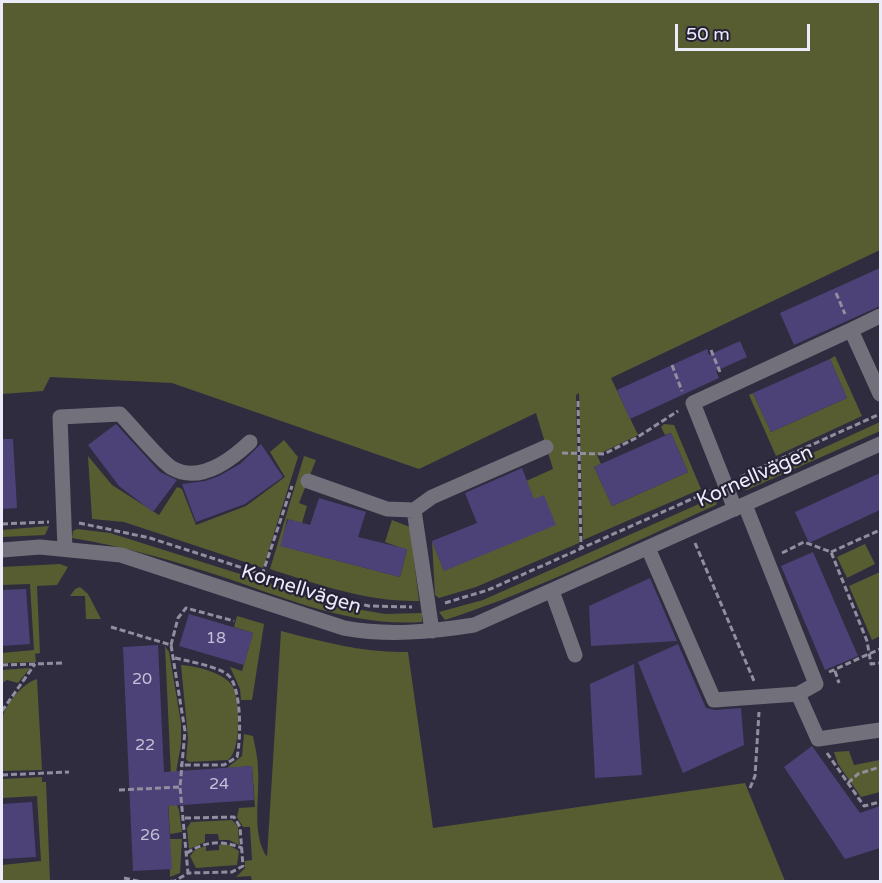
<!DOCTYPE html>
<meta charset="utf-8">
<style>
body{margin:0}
#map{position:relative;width:882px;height:883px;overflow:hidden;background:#2f2c40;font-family:"Varela Round",sans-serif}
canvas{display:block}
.frame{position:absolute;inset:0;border:3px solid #ecebf9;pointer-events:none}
.scale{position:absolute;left:675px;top:24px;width:135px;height:27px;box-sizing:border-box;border:3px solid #ecebf9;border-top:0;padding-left:8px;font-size:18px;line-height:21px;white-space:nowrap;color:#ecebf9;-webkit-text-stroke:4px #252236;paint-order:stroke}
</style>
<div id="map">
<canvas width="882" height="883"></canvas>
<div class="frame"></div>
<div class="scale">50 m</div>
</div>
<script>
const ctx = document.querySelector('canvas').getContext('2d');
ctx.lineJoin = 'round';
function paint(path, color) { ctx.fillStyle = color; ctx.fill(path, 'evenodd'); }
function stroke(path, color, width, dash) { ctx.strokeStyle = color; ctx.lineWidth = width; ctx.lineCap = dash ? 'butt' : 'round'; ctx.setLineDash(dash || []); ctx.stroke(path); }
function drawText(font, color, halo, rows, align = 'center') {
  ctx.font = font + ' "Varela Round",sans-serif'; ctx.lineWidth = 4.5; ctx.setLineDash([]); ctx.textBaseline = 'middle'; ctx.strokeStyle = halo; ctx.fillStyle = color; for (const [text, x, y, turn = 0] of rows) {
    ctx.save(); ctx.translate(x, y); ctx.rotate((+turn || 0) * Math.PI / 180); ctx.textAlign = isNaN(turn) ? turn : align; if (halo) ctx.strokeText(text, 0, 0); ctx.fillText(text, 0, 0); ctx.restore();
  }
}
const green = new Path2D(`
 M2 2H880V250L611 378 638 435 597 455 601 464 594 467 612 506 688 472 671 433 665 435 661 427 664 424 674 425 701 489 583 540 579 393 576 395 579 543 476 587 439 598 435 595 432 541 444 571 514 507 515 486 553 469 536 413 419 469 172 383 50 377 43 391 2 394Z
 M835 356 862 416 776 456 749 395 753 393 771 432 847 398 830 359Z
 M880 422V431L747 490 738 487Z
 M284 440 298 457 263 568 124 522 92 519 88 456 112 485 159 515 177 487 182 489 196 525 246 506 285 477 270 452Z
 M304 456 316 460 299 503 307 506 302 523 287 519 281 546 400 577 407 550 385 542 392 520 410 527 419 601C368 602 319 585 270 569Z
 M719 495 716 505C627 545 538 590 445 620L439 612 483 600Z
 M49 526 45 535 2 537V530Z
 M77 529 110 533 345 607 385 614 422 613V622C352 627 288 599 223 577 171 560 126 547 72 538L73 531Z
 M865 544 875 564 847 578 837 557Z
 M60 564 68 567 57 585 37 586 40 653 35 654 36 662 2 663V653L34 650 30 584 2 585V567Z
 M880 572V636L872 640 849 586Z
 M80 587 88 594 101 619H86L85 596H70L75 589Z
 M237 616 264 624 252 700H241L240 689 230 667 242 671 253 633 234 627Z
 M281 631C324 642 364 653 408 652L433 828 745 783 785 881H252L251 876 236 877 245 868V861L252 860 250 827H243L237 817 239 808 255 807 252 766 227 768 242 756 244 734 253 736C255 747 258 758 258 769 260 797 251 834 267 857Z
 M165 646 169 652 181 723V744L174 784 171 776Z
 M181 665C196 666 228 673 234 689 240 702 241 752 228 760L189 762 186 759 188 738Z
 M30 668 18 683 7 680 2 683V670Z
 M37 679 42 770 2 771C1 755 0 736 2 720 4 705 23 683 37 679Z
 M849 751 854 765 880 760V792L861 797 838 764 834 752Z
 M42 777V782H46L50 881H2V865L41 861 37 796 2 798V779Z
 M174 798 179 810 182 832 170 834 168 800Z
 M232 820 238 827 239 845 229 840H219L218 834H205V842L189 849 187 828 191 822Z
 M170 839H182L180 873 170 877Z
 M227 844 239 851 237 865 196 868 190 856 195 850 206 846V851L219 850V845Z`);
const building = new Path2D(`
 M880 268V306L794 345 780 313Z
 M740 341 747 357 716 371 719 378 630 419 617 390 707 349 709 355Z
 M830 359 847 398 771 432 753 393Z
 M116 424 160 472 177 480 153 512 119 486 88 445Z
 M671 433 688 472 612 506 594 467Z
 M2 439H13L17 508 2 509Z
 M261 444 283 477 245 504 196 522 182 484 205 481 219 476 240 464Z
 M522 468 534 499 544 495 556 525 444 571 432 541 477 523 465 493Z
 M880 473V510L809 543 795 512Z
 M319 498 366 512 358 537 407 549 400 577 280 546 288 519 310 525Z
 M813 552 858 656 825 670 781 566Z
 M650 578 677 641 591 646 589 606Z
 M26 589 30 644 2 646V590Z
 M189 614 253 633 244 665 179 646Z
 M678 644 706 708 715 710 741 708 744 745 683 773 638 662Z
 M158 645 164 772 252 766 254 800 168 806 172 869 133 871 123 647Z
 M634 664 642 775 595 778 590 684Z
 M812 746 860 813 880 806V848L845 859 784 767Z
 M32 802 36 857 2 859V804Z`);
const path = new Path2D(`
 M836 293 845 314
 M711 350 720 372
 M672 365 682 391
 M578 401 581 548
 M562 453 604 454 636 438 678 411
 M740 477 880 414
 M79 523 150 538 339 599 369 606 412 607
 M2 524 49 522
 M695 543 754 681
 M831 552 880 530
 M782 553 804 542 831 552 867 641 871 664 880 663
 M262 575 292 486
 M445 603 488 590 712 490
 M111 627 171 645 185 731 180 787 188 873 175 881 158 882
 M171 645 178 618 186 608 234 621
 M175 658C188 661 219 667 228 675 242 687 241 740 237 757L224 765H180
 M2 665 64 663
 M835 671 839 683
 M829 672 880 649
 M2 711 35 664
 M827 753 864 806 880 802
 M2 775 69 772
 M848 783 858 774 880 767
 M750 788 755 776 759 712
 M119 790 180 787
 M185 818 234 817 240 827 243 866 232 872 188 873
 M187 853C205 841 222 840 242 848
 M124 878 142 882`);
const minor = new Path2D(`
 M851 330 880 316
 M308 481 387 509 414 510 432 631
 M745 505 816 684 798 694
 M735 509 693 403 851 330 880 394
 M414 510 432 497 546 447
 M648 548 714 700 798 694 818 739 880 730
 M65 549 60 417 120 414C131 425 161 462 172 468 200 484 231 460 250 442
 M2 550 40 547 121 555 344 628C388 636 430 632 474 625L880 444
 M552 591 575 655`);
const numberNames = [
 ["18",216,639],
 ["20",142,680],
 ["22",145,746],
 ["24",219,785],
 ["26",150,836]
];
const streetNames = [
 ["Kornellvägen",755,477,-24],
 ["Kornellvägen",301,590,17]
];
paint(green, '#575d30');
paint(building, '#4c4277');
stroke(path, '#908e9f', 3, [6, 3]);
stroke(minor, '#71707b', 15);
drawText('16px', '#c4c1d8', null, numberNames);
drawText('20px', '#ecebf9', '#252236', streetNames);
</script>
